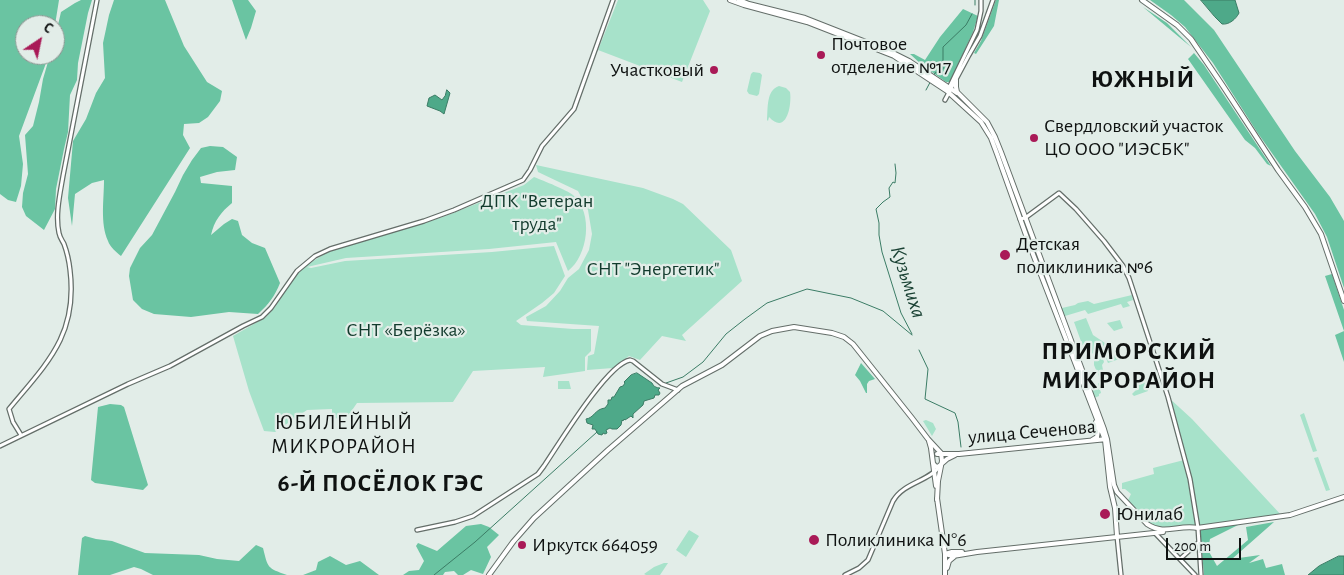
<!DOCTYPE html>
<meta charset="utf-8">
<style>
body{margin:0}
#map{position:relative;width:1344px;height:575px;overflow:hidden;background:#e2ede8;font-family:"Alegreya Sans",sans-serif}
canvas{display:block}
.north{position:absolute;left:15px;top:15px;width:50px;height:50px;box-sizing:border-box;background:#e2ede8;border:1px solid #8e9592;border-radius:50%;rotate:34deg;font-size:14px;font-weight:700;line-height:20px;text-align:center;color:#0f1211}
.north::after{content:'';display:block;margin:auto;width:18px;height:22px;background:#a91a57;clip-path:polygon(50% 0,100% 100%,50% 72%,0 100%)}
.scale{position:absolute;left:1166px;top:538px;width:75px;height:22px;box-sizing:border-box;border:2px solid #0f1211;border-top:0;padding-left:6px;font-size:15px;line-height:18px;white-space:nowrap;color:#0f1211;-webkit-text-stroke:4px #e2ede8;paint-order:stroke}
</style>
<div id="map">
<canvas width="1344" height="575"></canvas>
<div class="north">С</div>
<div class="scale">200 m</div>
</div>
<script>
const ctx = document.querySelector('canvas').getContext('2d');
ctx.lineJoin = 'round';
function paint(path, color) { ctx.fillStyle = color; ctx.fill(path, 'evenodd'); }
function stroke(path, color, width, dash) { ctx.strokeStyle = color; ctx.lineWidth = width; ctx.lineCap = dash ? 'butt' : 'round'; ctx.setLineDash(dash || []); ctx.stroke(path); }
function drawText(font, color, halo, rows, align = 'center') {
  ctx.font = font + ' "Alegreya Sans",sans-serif'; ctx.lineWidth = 4.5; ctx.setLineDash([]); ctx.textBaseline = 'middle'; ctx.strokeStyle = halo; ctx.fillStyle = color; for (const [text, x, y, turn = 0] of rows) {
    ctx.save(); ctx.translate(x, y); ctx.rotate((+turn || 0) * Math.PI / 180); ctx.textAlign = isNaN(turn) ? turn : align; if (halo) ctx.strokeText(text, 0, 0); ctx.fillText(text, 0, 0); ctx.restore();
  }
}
const green = new Path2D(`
 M618 0H703L710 11 682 82 598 50Z
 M753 72 760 73 762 75 759 94 757 96 749 94 747 91 751 74Z
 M779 86 786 88 790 92C792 104 787 136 769 117L768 121 767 120C768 109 766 90 779 86Z
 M536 165 643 188 673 199 683 204 731 250 742 281 682 335 686 341 662 336 640 360 629 356 613 368 587 370 588 356 594 354 599 326 527 321 526 317 546 306 560 291 568 278 579 269 589 250 592 234 588 210 578 191 538 172Z
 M534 177C544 181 567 190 573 195 594 213 588 256 568 271L556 242 489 249 346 258 307 267 311 268 345 261 492 252 554 246 565 276 554 293 542 303 516 321 521 325 573 329H591V351L585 357V371L543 377 545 367 473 371 453 402 357 403 344 422 332 416V409L307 410 275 432 264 431 249 391 233 336 266 317 275 307 286 289 298 273 305 266 331 250 443 217 524 185Z
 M1132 295 1133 300 1127 302 1130 306 1123 308 1121 304 1088 314 1085 310 1065 316 1062 314V308L1075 305 1078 303 1088 301 1094 304Z
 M1086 318 1093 335 1105 343 1103 349 1091 354 1090 357 1087 358 1074 322Z
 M1120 320 1123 328 1114 331 1107 323Z
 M1118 349 1122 358 1108 363 1104 353Z
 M1102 356 1104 362 1102 365 1104 375 1099 377 1094 365V359Z
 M558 381H569L571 389H558Z
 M1145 382 1148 391 1134 396 1132 394 1136 390 1137 386Z
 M1098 383H1100L1102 388 1100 389 1101 393 1099 394V396L1094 398 1090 386 1094 385 1095 387 1098 386Z
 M1168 397 1192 419 1282 516 1198 528 1190 479Z
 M1304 413 1317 451 1313 452 1300 415Z
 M926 420 933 423 936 429 932 436 923 421Z
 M1318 457 1330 490 1326 491 1314 458Z
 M1184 460 1196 525 1161 529C1147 525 1137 510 1128 500L1131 494 1125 489H1122V483L1154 474 1153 468Z
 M689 530 699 536 686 557 676 550Z
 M664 563H668L660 575H646L644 574 654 567Z`);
const forest = new Path2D(`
 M0 0H59L55 25H25V55H49L19 136 23 164 21 186 16 202 8 200 0 194Z
 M81 0H92L88 13 78 63 77 80 70 95 68 132 64 149 56 189 55 209 44 230 26 216 22 207 23 193 28 174 25 135 33 126 39 102 43 79 50 55H55V38L61 12 75 3Z
 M114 0H165L184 46 207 82 222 91 220 101 208 117 199 123 184 124 183 135 190 148 121 256C116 252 110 247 108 241 100 223 104 200 104 180L92 183 75 194 72 226 68 198 73 141 86 119 96 93 105 78 103 43 109 15Z
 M232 0H248L256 11 251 28 246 40Z
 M996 0H999L994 26 976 54 974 53 981 41Z
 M1150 0H1184L1214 30 1295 151 1330 197 1344 221V288L1327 237 1315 214 1257 132 1213 63 1185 27 1171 15Z
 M1143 7 1167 23 1191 47Z
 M963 9 978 16 973 32 950 82H946L922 65 910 54H914L925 60 940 37Z
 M1194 53 1204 65 1271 166 1267 164 1255 148 1245 140 1188 59Z
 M210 146 223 147 237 157 235 170 217 172 200 177 201 183 232 186V203C221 212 214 221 211 235L224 224 232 219 238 221 242 235 252 243 265 248 280 283C275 296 268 305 258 314L229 312 191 317 154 314 142 309 133 300 129 276 130 268 140 248 152 235 175 192 183 175 192 160 201 148Z
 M1332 274 1344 310V362L1335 335 1344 331 1325 276Z
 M861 363 875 379 869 381 867 384V393H866L860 381 855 375Z
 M110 404 121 405 124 407 148 485 143 490 95 483 91 480 98 407Z
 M1274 522 1232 559 1260 555 1249 563 1263 559 1266 568 1282 564 1285 575H1204L1200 529 1242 523 1210 539 1208 550 1217 566 1248 540 1246 527Z
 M481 524 489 527 499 535 487 547 491 557 483 574 471 570 463 575H458L454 571 445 572 443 575H403L409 571 419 570 424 561 416 546 418 543 437 551 466 526Z
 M85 536 96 539 112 541 145 553 199 555 217 559 239 561 256 545 263 548C268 568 267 568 287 575H153L141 569 134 567 110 575H78L82 538Z
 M330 556 346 565 360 561 379 575H298H303L316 570 318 562Z`);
const water = new Path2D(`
 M1201 0H1235L1239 13C1236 19 1229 25 1222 24L1215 17Z
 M447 90 450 93 444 114 440 111 427 106 429 98 435 95 442 100 445 96Z
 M637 373 652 383C653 386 656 388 660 388L658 390 660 393 659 395H655L654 398 644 401 643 405 633 414V418L631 416 625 420 624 419 623 421 622 420 621 425 617 429H612L610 428 606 430 607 433 605 434 603 433 602 435 598 434 595 429H592L593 425 587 423 586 419C594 418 595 409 605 408L608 404V400H611L612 397H614L620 387 623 386 625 383 624 382 631 375Z
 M1339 556H1344V575H1308L1319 566Z`);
const stream = new Path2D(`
 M975 5V0
 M926 90 935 73 943 69V47L966 25 972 14
 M895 164 896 173 895 183 893 182 889 188 890 197 883 202 876 209 879 223V235L882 252 901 313 912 334
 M919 350 928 369 925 399 955 413 958 422 961 447
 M666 383 683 377 703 362 726 334 745 319 767 303 807 289 851 298 883 311 912 335
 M434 575 475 542 597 432`);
const tertiary = new Path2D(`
 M949 88 977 30 981 11V0
 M945 100 969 55 980 36 993 0
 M1020 219 1025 218 1059 193 1076 209 1104 241 1123 266 1129 278 1168 397 1190 479 1198 528 1201 575
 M21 435 13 422 9 409C47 363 78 335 70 270 69 261 67 252 64 244 62 240 60 238 59 233 55 215 60 194 63 176L97 0
 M0 446 128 384 170 366 243 326 262 317 271 308 297 271 315 256 330 249 424 221 454 210 523 180 530 170 542 146 574 109 613 0
 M417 530 455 522 473 516 538 474 544 466C559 444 607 364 630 360L633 361 662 384 678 390
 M1155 533 1195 575
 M1117 536 1121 575
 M1180 559 1199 542
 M845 575 859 568 868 560 893 501C904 482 928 482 940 466`);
const secondary = new Path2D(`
 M730 0 744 5 807 22 894 56 947 91 981 122 991 138 997 154 1031 249 1105 440 1110 487 1115 508 1117 536
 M739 0 749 4 805 18 889 51 909 61 957 93
 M1142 0 1177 25 1191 39 1223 86 1278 170 1305 207 1321 234 1344 301
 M956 80V87L957 92 987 122 995 137 1001 152 1104 429 1107 439 1114 485 1117 492 1147 524C1165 536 1178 524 1198 528
 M1092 440 1097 437 1098 431 1096 422
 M929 441 931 448 936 486
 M937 454H959L1107 439
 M933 463 935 466 938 467 947 459 955 455
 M937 498 945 554V575
 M1197 528 1290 515 1344 497
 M945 554 953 556 977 552 1163 532
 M945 554 952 552H962
 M947 568 949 561 955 556
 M489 575 513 542 534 518 608 450 682 386 722 365 760 336 772 331 794 327 832 333 844 337 853 344 912 418 928 439 941 453 942 461 938 481 937 500`);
const markers = [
 [821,55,5,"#a91a57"],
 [714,70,5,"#a91a57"],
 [1034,138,5,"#a91a57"],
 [1005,255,6,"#a91a57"],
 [1105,514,6,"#a91a57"],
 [814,540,6,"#a91a57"],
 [522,545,5,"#a91a57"]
];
const poiNames = [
 ["Почтовое",831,44],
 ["отделение №17",831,67],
 ["Участковый",704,70,"right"],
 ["Свердловский участок",1044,126],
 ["ЦО ООО \"ИЭСБК\"",1044,149],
 ["Детская",1016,244],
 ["поликлиника №6",1016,267],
 ["Юнилаб",1116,514],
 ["Поликлиника N°6",825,540],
 ["Иркутск 664059",532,545]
];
const parkNames = [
 ["ДПК \"Ветеран",537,201],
 ["труда\"",537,224],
 ["СНТ \"Энергетик\"",653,269],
 ["СНТ «Берёзка»",406,330]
];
const streetNames = [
 ["улица Сеченова",1032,432,-5]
];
const waterNames = [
 ["Кузьмиха",908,282,72]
];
const neighbourhoodNames = [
 ["ЮБИЛЕЙНЫЙ",344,423],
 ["МИКРОРАЙОН",344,447]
];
const districtNames = [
 ["ЮЖНЫЙ",1143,79],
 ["ПРИМОРСКИЙ",1129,351],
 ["МИКРОРАЙОН",1129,380],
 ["6-Й ПОСЁЛОК ГЭС",381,483]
];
paint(green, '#a7e2ca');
paint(forest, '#6ac4a2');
paint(water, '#4ea989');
stroke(water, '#3b7c65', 1);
stroke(stream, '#3b7c65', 1);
stroke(tertiary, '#646e69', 5.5);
stroke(secondary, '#646e69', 6);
stroke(tertiary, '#fff', 3);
stroke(secondary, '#fff', 4);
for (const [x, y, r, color] of markers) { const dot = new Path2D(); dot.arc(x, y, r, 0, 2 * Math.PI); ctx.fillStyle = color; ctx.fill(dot); stroke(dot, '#e2ede8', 2); }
drawText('20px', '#0f1211', '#e2ede8', poiNames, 'left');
drawText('20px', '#123b2d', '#e2ede8', parkNames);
drawText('20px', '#0f1211', '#e2ede8', streetNames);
drawText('italic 21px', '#1a4234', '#e2ede8', waterNames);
ctx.letterSpacing = '1px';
drawText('21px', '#0f1211', '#e2ede8', neighbourhoodNames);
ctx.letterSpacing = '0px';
ctx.letterSpacing = '1px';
drawText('bold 25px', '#0f1211', '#e2ede8', districtNames);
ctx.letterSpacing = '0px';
</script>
